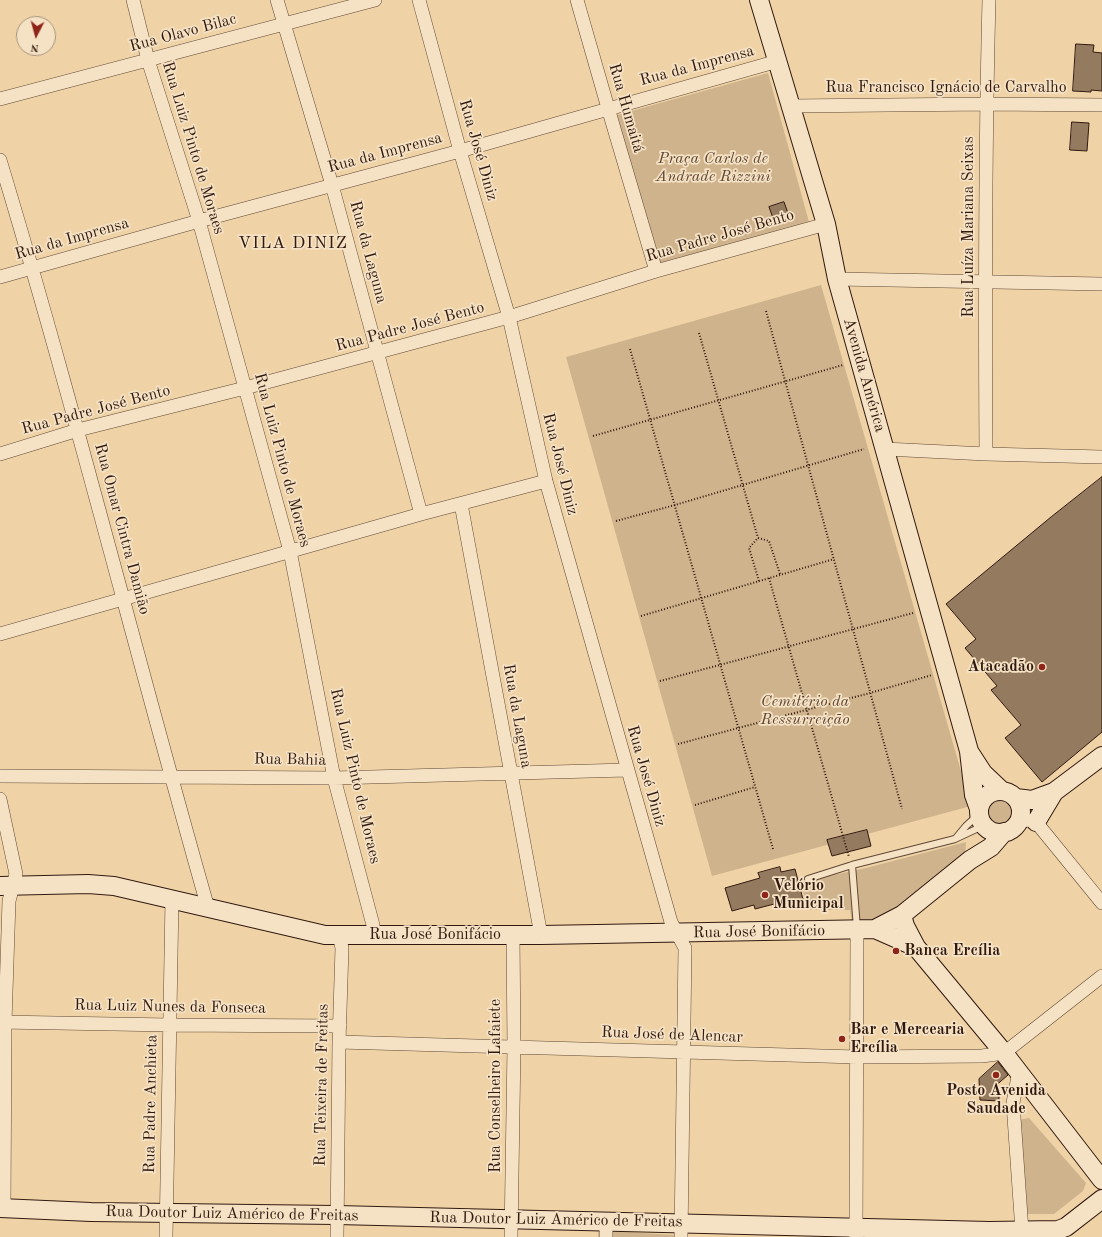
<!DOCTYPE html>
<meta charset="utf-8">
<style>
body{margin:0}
#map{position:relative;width:1102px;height:1237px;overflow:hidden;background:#efd3a6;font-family:"Old Standard TT",serif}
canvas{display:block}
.north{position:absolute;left:16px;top:16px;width:40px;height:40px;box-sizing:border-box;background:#f5e2c5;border:1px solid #a7927c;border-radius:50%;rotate:186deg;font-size:11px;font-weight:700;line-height:16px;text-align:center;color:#31190f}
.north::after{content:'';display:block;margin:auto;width:14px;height:18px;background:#8f2418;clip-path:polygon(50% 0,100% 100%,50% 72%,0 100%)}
</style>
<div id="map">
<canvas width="1102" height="1237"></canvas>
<div class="north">N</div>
</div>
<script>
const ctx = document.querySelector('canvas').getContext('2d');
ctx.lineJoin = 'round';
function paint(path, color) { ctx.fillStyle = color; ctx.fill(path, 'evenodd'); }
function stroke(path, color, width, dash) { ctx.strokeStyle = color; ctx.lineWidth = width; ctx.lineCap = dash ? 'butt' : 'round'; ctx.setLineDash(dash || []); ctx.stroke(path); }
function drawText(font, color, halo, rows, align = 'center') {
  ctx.font = font + ' "Old Standard TT",serif'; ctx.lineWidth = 3.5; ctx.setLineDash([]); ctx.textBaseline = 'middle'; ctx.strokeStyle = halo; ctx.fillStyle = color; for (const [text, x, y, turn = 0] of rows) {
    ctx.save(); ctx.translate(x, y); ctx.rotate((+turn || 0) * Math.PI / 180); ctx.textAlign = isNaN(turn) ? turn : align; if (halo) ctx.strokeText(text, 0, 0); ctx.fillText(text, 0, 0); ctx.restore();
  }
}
const green = new Path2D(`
 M768 73 809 222 659 264 617 115Z
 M821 285 971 806 712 876 566 357Z
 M986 814a13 13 0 1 1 26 0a13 13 0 1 1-26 0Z
 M966 842 965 856 904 906 879 919 852 922 850 910H809L800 882 866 868Z
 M1029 1118 1086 1183 1083 1191 1054 1214H1025L1018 1120Z
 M598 1230 674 1235V1237H598Z`);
const building = new Path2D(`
 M1076 44 1094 45 1093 52 1102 53V91L1091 90V92L1073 91Z
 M1072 122 1089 123 1087 151 1070 150Z
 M784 202 788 213 773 218 769 207Z
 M1102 477V732L1042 782 1005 738 1021 725 991 690 997 686 965 648 976 639 946 604 1051 517Z
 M867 830 871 846 832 856 827 840Z
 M780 867 781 872 795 869 804 903 784 908 782 902 755 909 754 905 732 911 725 888 760 878 758 873Z
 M998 1062 1008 1075 993 1088 999 1094V1101L980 1100 979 1079Z`);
const path = new Path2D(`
 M766 311 902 809
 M699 333 758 538
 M630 349 773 849
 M593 436 843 365
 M616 521 675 505 864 449
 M769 578 849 857
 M759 581 749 548 758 538 769 541 780 574
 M641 616 834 559
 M660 681 913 613
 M678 744 870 693 932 675
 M695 805 755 787`);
const lane = new Path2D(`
 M956 838 966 826 979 814
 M852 865 857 928
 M808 879 852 865 955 839 985 825`);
const street = new Path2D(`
 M133 0 148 60 199 221 290 551 334 778 373 925 374 935
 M277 0 332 185 421 514
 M419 0 460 151 509 317 546 481 671 922 685 948 681 1237
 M577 0 608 108 656 271
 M0 99 375 0
 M790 106 987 104 1102 105
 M0 160C75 408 137 659 208 908
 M0 277 199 221 460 151 778 61
 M837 279 1102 284
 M885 449 986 454 1102 457
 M0 454 78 430 245 388 509 317 656 271 826 224
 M986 454C985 302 985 151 989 0
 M461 504 541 935
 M0 634 421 514 546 481
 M0 776 334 778 627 770
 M0 799 16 874 9 901 5 1022 4 1208
 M1018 822 1026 820 1036 822 1102 903
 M0 1022 170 1025 340 1026
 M339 1042 857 1057 982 1056 1004 1053 1102 976
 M1019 1071 1013 1103 1022 1231
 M166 1237 172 899
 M337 1237 339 1042 342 948 339 935
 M511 1237 514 1047 513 935
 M606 1237V1222
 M856 1237 857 929`);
const secondary = new Path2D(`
 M759 0 826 224 837 279 969 751 974 795 979 809
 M970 753 983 773 1002 791
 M979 812a21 21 0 1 1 42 0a21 21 0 1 1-42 0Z
 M1016 798 1032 800 1054 792 1102 756
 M1036 822 1054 792
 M0 886 88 884 114 886 325 935H541L875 929 916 947
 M902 915 905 926 916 947 1004 1053 1102 1180
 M875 929 902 915 970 860 991 847 1004 832
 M0 1208 91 1212 337 1215 989 1231 1058 1230 1066 1227 1102 1199`);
const markers = [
 [1042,667,4,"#8f2418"],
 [765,895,4,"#8f2418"],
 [896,951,4,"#8f2418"],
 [842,1039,4,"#8f2418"],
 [996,1075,4,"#8f2418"]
];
const streetNames = [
 ["Rua Olavo Bilac",183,33,-15],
 ["Rua da Imprensa",697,66,-15],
 ["Rua Francisco Ignácio de Carvalho",946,88],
 ["Rua Humaitá",626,108,74],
 ["Rua Luiz Pinto de Moraes",193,148,73],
 ["Rua José Diniz",478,150,74],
 ["Rua da Imprensa",385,153,-15],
 ["Rua Luíza Mariana Seixas",969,227,-90],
 ["Rua Padre José Bento",720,236,-16],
 ["Rua da Imprensa",72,239,-16],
 ["Rua da Laguna",368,252,75],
 ["Rua Padre José Bento",410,327,-15],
 ["Avenida América",864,375,74],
 ["Rua Padre José Bento",96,410,-15],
 ["Rua Luiz Pinto de Moraes",282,460,75],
 ["Rua José Diniz",560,464,76],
 ["Rua Omar Cintra Damião",122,529,75],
 ["Rua da Laguna",517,716,80],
 ["Rua Bahia",290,760,1],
 ["Rua Luiz Pinto de Moraes",355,776,77],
 ["Rua José Diniz",646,776,74],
 ["Rua José Bonifácio",759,932,-1],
 ["Rua José Bonifácio",435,935],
 ["Rua Luiz Nunes da Fonseca",170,1007,1],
 ["Rua José de Alencar",672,1035,2],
 ["Rua Teixeira de Freitas",322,1085,-89],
 ["Rua Conselheiro Lafaiete",496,1086,-90],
 ["Rua Padre Anchieta",151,1104,-89],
 ["Rua Doutor Luiz Américo de Freitas",232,1214,1],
 ["Rua Doutor Luiz Américo de Freitas",556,1220,1]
];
const parkNames = [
 ["Praça Carlos de",713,159],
 ["Andrade Rizzini",713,177],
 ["Cemitério da",805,702],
 ["Ressurreição",805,720]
];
const poiNames = [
 ["Atacadão",1034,667,"right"],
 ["Velório",773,886],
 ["Municipal",773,904],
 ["Banca Ercília",904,951],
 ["Bar e Mercearia",850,1030],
 ["Ercília",850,1048],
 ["Posto Avenida",996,1091,"center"],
 ["Saudade",996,1109,"center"]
];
const neighbourhoodNames = [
 ["VILA DINIZ",293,244]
];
paint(green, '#cfb38c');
paint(building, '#947a5e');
stroke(building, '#31190f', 1);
stroke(lane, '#604835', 8);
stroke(street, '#604835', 14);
stroke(secondary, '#31190f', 20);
stroke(path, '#31190f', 2, [1, 2]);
stroke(lane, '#f5e2c5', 6);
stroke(street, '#f5e2c5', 13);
stroke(secondary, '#f5e2c5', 18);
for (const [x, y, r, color] of markers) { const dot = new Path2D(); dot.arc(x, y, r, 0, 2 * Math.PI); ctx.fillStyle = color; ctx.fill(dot); stroke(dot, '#f5e2c5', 1.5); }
drawText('16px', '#31190f', '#f5e2c5', streetNames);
drawText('italic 16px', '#604734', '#f5e2c5', parkNames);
drawText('bold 16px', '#31190f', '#f5e2c5', poiNames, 'left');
ctx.letterSpacing = '1px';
drawText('17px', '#31190f', '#f5e2c5', neighbourhoodNames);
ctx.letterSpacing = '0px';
</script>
